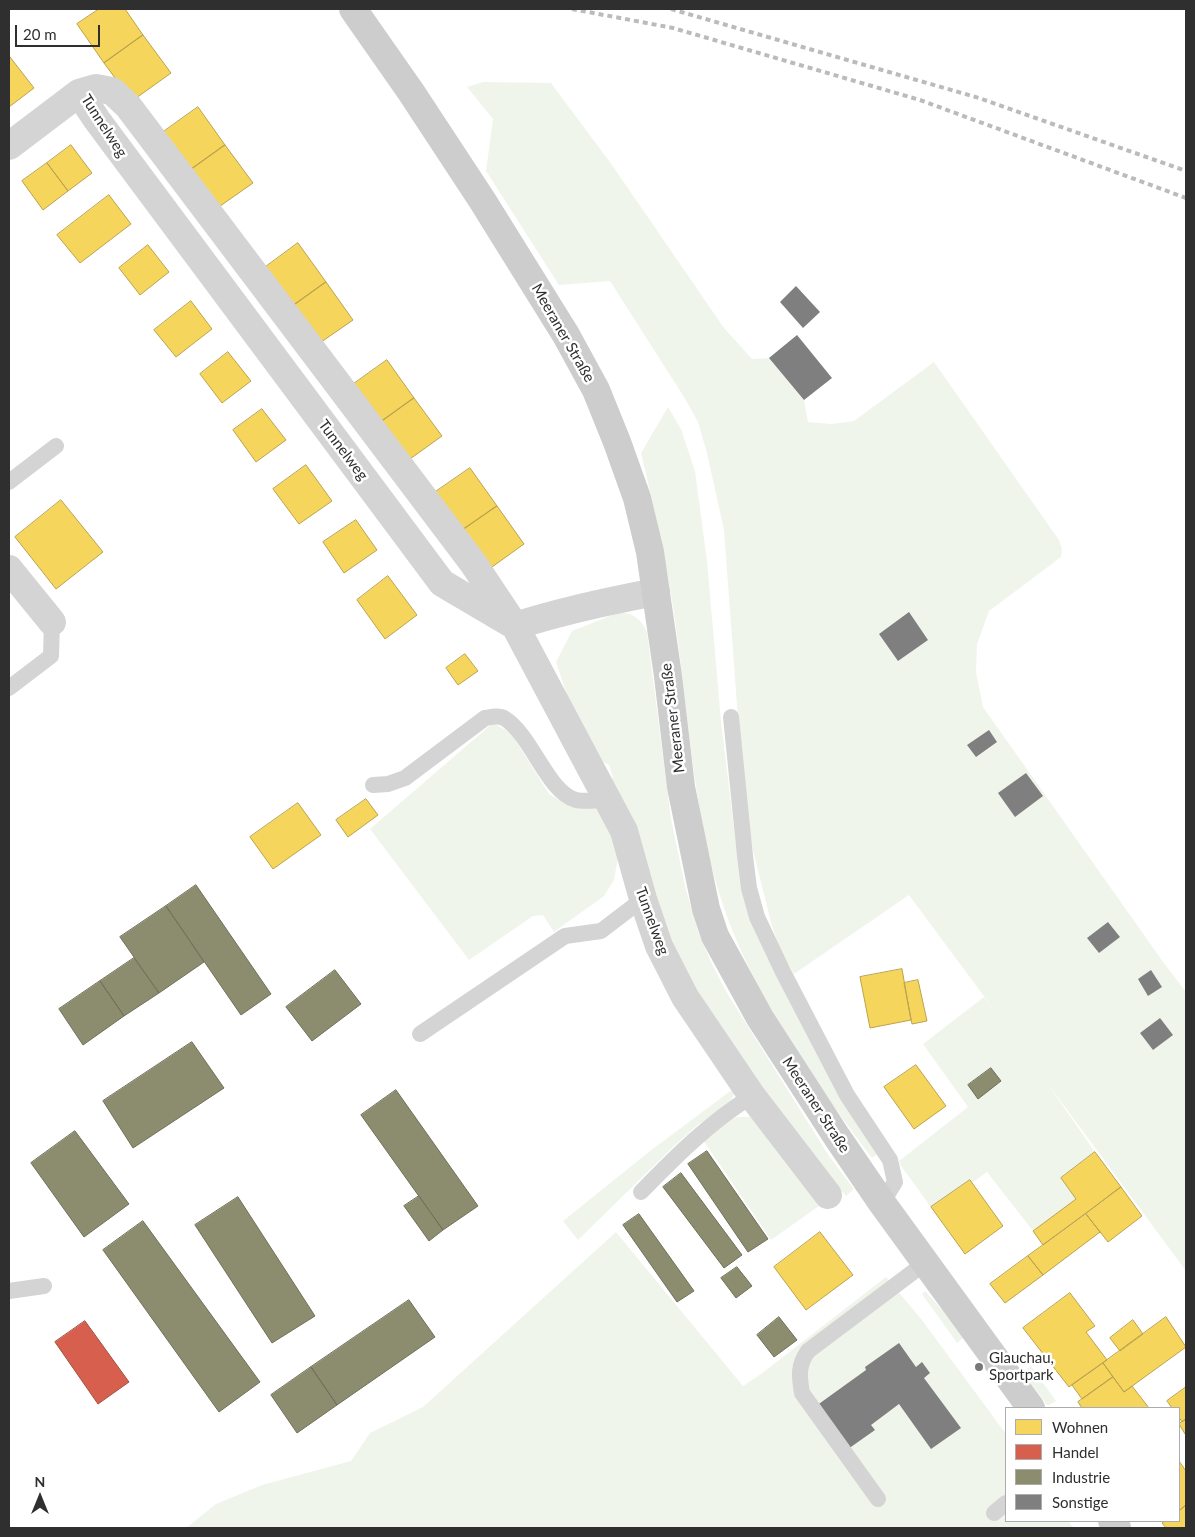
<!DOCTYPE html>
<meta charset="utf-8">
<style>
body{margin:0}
#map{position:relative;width:1195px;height:1537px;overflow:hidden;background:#fff;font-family:Lato,sans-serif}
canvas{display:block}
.frame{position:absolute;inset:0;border:10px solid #2f2f2f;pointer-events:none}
.legend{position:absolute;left:1005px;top:1407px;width:175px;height:115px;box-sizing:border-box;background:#fff;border:1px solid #acacac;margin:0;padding:6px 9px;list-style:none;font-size:15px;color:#2f2f2f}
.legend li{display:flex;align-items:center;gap:10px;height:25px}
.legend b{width:25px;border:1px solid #acacac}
.north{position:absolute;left:15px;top:1472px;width:50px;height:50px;-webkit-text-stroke:4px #fff;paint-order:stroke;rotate:0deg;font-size:14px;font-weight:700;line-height:20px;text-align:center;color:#2f2f2f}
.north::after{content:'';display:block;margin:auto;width:18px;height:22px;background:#2f2f2f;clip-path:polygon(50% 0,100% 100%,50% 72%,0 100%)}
.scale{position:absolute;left:15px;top:25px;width:85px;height:22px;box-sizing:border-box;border:2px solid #2f2f2f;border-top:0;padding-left:6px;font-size:15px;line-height:18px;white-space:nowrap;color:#2f2f2f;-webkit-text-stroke:4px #fff;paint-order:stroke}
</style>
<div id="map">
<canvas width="1195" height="1537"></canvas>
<div class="frame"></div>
<ul class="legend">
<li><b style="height:14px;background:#f6d55c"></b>Wohnen</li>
<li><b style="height:14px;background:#d6604d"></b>Handel</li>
<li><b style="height:14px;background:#8c8c6e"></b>Industrie</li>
<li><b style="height:14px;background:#7f7f7f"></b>Sonstige</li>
</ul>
<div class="north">N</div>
<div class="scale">20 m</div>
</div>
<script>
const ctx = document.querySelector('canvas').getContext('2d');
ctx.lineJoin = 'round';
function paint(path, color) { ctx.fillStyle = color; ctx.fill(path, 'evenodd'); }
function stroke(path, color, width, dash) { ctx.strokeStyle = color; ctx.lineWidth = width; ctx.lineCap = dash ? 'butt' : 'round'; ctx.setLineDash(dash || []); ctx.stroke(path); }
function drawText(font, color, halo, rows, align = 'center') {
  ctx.font = font + ' Lato,sans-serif'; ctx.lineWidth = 5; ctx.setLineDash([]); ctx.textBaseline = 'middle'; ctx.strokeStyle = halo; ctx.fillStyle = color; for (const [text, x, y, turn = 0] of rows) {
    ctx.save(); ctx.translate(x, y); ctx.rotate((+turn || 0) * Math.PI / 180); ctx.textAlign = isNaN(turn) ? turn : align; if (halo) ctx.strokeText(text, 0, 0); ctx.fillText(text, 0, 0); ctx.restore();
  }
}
const green = new Path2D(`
 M483 82 551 83 612 165 724 328 752 359 769 358 804 400 808 422 831 424 854 421 934 362 1059 540 1062 549 1061 557 989 611 977 644 976 672 983 707 1161 959 1186 992V1271L1045 1080 1095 1152 1061 1178 1076 1199 1033 1231 987 1172 972 1183 970 1180 931 1207 901 1166 899 1161 968 1107 923 1044 984 997 1000 1018 909 895 794 974 783 957 772 926 752 847 738 719 724 530 707 453 698 422 684 397 610 281 559 285 486 171 493 119 467 87Z
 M668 407 681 429 695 471 707 561 721 721 740 879 879 1153 872 1158C816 1084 756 999 725 911 695 825 690 732 678 642 670 578 656 516 641 453Z
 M620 612C633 613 641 619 647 632L671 819 686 890 698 931 711 962 727 993 829 1156 854 1189 846 1196 808 1151 686 983 611 781 613 777 609 765 597 759 575 719 556 662 572 631Z
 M493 723 511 733 549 794 571 807 597 809 609 827 618 857 614 880 604 896 554 932 543 915 533 916 469 960 370 829Z
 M733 1089 735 1093 731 1100 722 1110 699 1124 674 1146 578 1240 563 1221 650 1151Z
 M737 1117H751L755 1120 819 1206 771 1240 703 1140 719 1127Z
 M616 1232 743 1386 761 1374 886 1277 922 1320 1006 1434V1521H1068L1074 1528H186L216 1504 262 1485 351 1461 370 1433 423 1407Z
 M925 1291 943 1311 963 1338 957 1343 922 1294Z
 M1031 1366 1056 1401 1049 1405H1047L1024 1374 1025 1370Z`);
const homes = new Path2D(`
 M99 9H125L143 35 104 63 77 24Z
 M143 35 171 73 132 101 104 63Z
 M10 57 34 88 9 107V58Z
 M198 107 225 145 186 173 159 135Z
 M71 145 92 173 68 191 47 163Z
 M225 145 253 183 213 211 186 173Z
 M47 163 68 191 43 210 22 181Z
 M109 195 131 224 80 263 57 235Z
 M298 243 326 282 287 310 260 271Z
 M148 245 169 272 140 295 119 268Z
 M326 282 353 320 314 347 287 310Z
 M191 301 212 329 176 357 154 330Z
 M228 352 251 381 222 403 200 374Z
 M387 360 414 398 375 426 348 388Z
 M414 398 442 436 403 464 375 426Z
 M262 409 286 440 256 462 233 430Z
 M306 465 332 501 299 524 273 489Z
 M470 468 497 506 458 533 431 495Z
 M61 500 103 552 56 589 15 537Z
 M497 506 524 544 485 572 458 533Z
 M356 520 377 550 344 573 323 542Z
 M388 576 417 615 385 639 357 600Z
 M465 654 478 671 458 685 446 668Z
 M366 799 378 815 348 837 336 820Z
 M298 803 321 835 273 869 250 837Z
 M902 969 911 1020 870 1028 860 977Z
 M918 980 927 1021 912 1024 904 983Z
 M916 1065 946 1106 914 1129 884 1087Z
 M1095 1152 1121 1187 1043 1245 1033 1231 1076 1199 1061 1178Z
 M970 1180 1003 1226 965 1254 931 1207Z
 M1121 1187 1142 1216 1108 1242 1086 1214Z
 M1086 1214 1100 1232 1043 1275 1028 1256Z
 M820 1232 853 1275 806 1310 774 1267Z
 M1028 1256 1043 1275 1005 1303 990 1284Z
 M1070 1293 1095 1326 1086 1332 1107 1360 1069 1387 1023 1328Z
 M1166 1317 1186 1347 1124 1392 1103 1363Z
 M1133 1320 1143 1334 1120 1351 1110 1338Z
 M1103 1363 1113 1377 1082 1399 1072 1385Z
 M1113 1377 1124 1392 1132 1386 1149 1408H1082L1078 1402Z
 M1186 1387V1419L1182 1422 1179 1417V1408H1172L1167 1401Z
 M1186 1419V1434H1185L1179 1424Z
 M1179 1461 1186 1471V1505L1179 1511Z
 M1186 1505V1528H1166L1162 1523 1165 1521H1179V1511Z`);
const shops = new Path2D(`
 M85 1321 129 1382 98 1404 55 1342Z`);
const industry = new Path2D(`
 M196 885 271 994 241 1015 166 906Z
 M166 906 204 962 159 993 120 937Z
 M134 958 159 993 124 1016 100 981Z
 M335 970 361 1004 312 1041 286 1007Z
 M100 981 124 1016 83 1045 59 1009Z
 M192 1042 224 1088 133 1148 103 1101Z
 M991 1068 1001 1081 978 1099 968 1085Z
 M396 1090 478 1206 443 1230 361 1115Z
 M75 1131 129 1204 84 1237 31 1163Z
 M707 1151 768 1239 748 1252 688 1164Z
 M681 1173 742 1255 724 1268 663 1187Z
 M419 1196 443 1230 429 1241 404 1206Z
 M238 1197 315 1316 272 1343 195 1225Z
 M639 1214 694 1291 677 1302 623 1225Z
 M143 1221 260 1382 219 1412 103 1250Z
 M737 1267 752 1286 736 1298 721 1278Z
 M409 1300 435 1337 337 1405 311 1367Z
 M779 1317 797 1340 774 1357 757 1335Z
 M311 1367 337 1405 297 1433 271 1395Z`);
const building = new Path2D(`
 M796 286 820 312 803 328 780 302Z
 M797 335 832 378 804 400 769 358Z
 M909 612 928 640 898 661 879 634Z
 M989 730 997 742 976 757 967 745Z
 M1026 773 1043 796 1015 817 998 793Z
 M1108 922 1120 937 1099 953 1087 938Z
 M1151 970 1162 987 1148 996 1138 979Z
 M1160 1018 1173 1035 1153 1050 1140 1033Z
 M899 1343 916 1367 922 1362 930 1373 924 1378 961 1428 931 1449 899 1404 871 1425 875 1430 848 1449 816 1406 866 1370 865 1367Z`);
const service = new Path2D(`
 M9 482 56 446
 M9 688 51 656 52 622
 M731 717 745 856 749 888 757 917 783 972 847 1095 890 1160 895 1182 882 1203
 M373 785 388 784 405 778 485 718C491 717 498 715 504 718 532 735 547 792 576 800 585 802 598 800 607 800
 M420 1034 565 936 601 931 643 899
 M641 1192C676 1156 710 1122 752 1096
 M9 1291 44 1286
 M878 1499 802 1393C799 1376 798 1365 808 1351L925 1263
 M994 1513 1006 1503`);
const minor = new Path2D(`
 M79 93 97 120 442 583 515 626C562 611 608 601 656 592
 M9 146 79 93 96 88 112 91 128 106 473 563 515 626 624 831 643 899 659 946 685 997 752 1096 828 1195
 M9 569 52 622`);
const secondary = new Path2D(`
 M353 9 411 92 482 200 566 335 596 390 617 442 637 498 650 552 668 676 681 787 706 909 715 936 760 1018 837 1137 882 1203 1031 1408
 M1112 1521 1117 1528`);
const rail = new Path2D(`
 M572 9 673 28 920 100 1186 198
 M671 9 979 98 1186 171`);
const markers = [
 [979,1367,5,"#787878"]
];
const streetNames = [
 ["Tunnelweg",104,126,57],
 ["Meeraner Straße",563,333,60],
 ["Tunnelweg",343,450,53],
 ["Meeraner Straße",673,718,-97],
 ["Tunnelweg",652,921,70],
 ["Meeraner Straße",816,1105,57]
];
const poiNames = [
 ["Glauchau,",989,1358],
 ["Sportpark",989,1375]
];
paint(green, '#f0f5ec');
paint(homes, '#f6d55c');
stroke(homes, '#baa34e', 1);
paint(shops, '#d6604d');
stroke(shops, '#a45144', 1);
paint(industry, '#8c8c6e');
stroke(industry, '#70705b', 1);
paint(building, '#7f7f7f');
stroke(service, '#d4d4d4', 16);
stroke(minor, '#d4d4d4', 28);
stroke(secondary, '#cdcdcd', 28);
stroke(rail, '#bbb', 4, [5, 4]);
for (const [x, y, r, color] of markers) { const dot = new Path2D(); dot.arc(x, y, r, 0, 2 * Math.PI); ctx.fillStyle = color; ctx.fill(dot); stroke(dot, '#fff', 2); }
drawText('15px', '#2f2f2f', '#fff', streetNames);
drawText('15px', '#2f2f2f', '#fff', poiNames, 'left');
</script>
